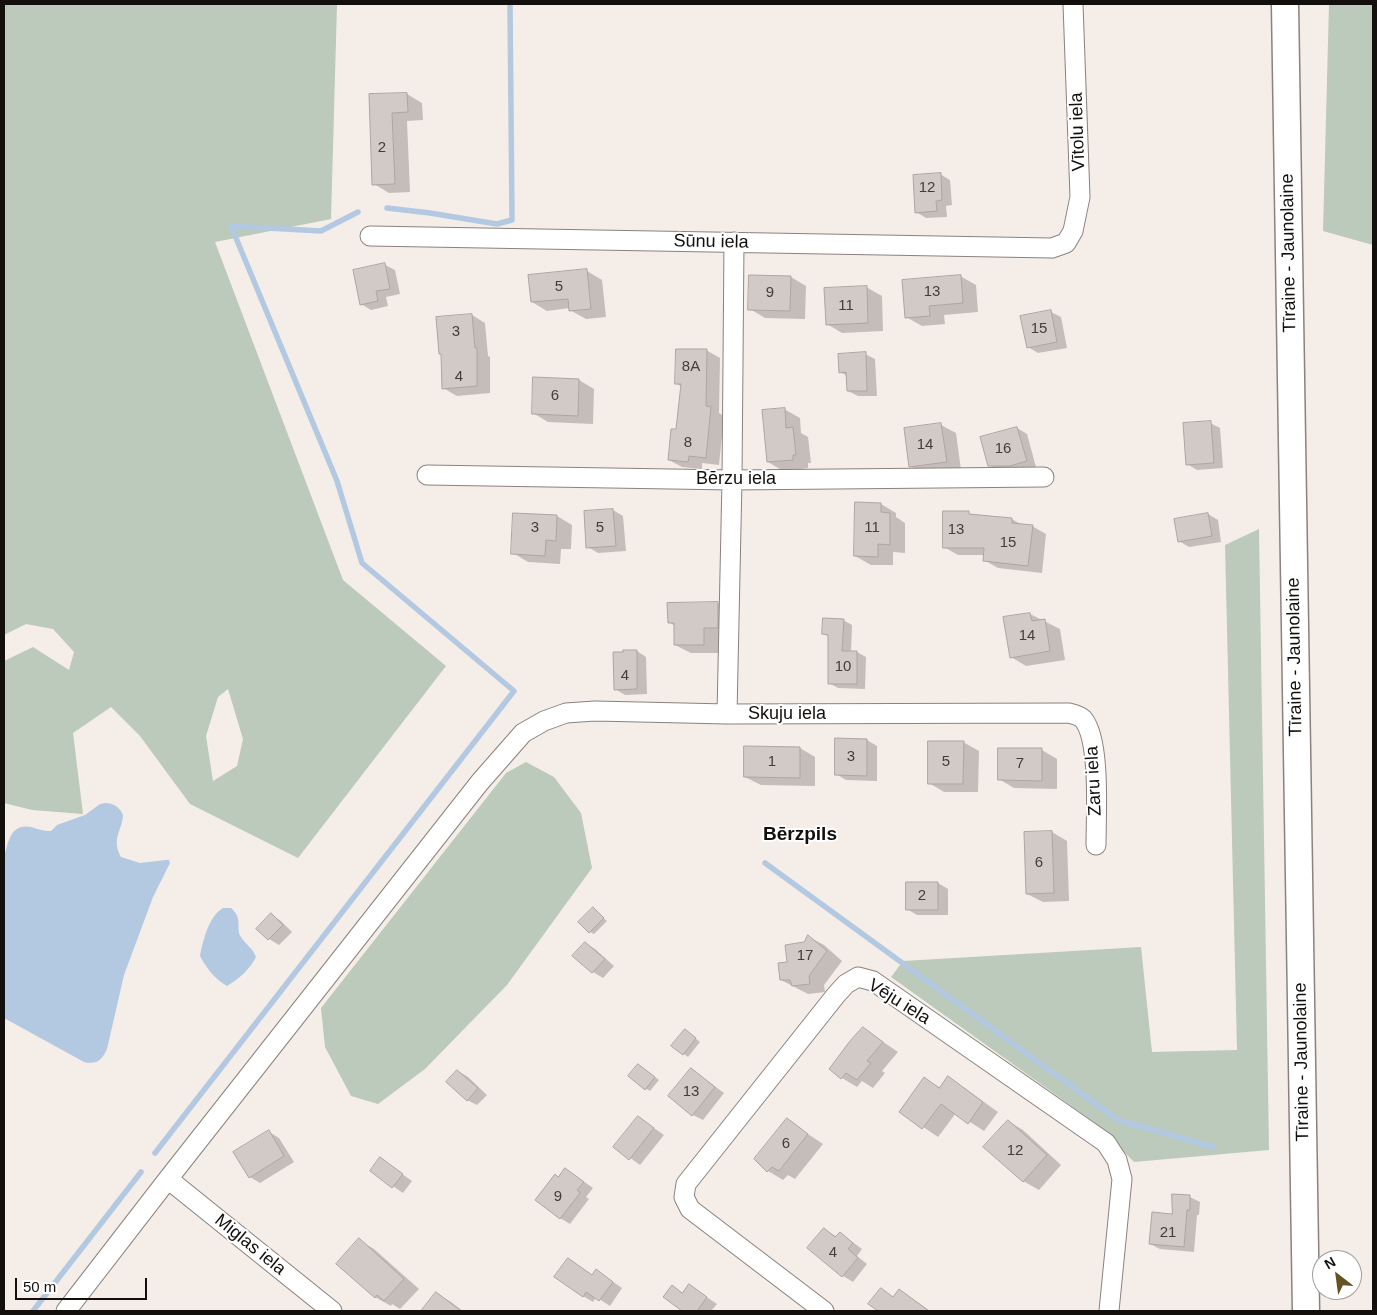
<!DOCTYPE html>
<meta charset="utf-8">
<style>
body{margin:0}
#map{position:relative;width:1377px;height:1315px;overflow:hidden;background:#f5ede8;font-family:Helvetica,sans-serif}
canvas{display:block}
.frame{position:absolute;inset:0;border:5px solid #120f0d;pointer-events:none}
.north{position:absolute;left:1312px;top:1250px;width:50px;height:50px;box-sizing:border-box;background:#fff;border:1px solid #a09f9e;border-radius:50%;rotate:330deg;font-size:14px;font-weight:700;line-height:20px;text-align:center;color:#120f0d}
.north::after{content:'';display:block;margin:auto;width:18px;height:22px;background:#655421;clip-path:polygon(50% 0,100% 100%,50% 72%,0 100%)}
.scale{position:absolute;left:15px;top:1278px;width:132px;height:22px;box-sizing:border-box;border:2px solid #120f0d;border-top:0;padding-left:6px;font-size:15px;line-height:18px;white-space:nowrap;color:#120f0d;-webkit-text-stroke:4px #fff;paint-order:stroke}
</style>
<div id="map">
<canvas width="1377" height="1315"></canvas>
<div class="frame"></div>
<div class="north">N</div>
<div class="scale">50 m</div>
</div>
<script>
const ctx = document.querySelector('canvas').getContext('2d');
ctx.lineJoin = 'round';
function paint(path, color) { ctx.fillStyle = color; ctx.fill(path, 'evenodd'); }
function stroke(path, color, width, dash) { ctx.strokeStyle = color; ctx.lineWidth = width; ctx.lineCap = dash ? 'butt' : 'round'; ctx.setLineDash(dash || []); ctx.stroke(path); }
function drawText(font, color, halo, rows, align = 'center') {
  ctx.font = font + ' Helvetica,sans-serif'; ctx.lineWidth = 4; ctx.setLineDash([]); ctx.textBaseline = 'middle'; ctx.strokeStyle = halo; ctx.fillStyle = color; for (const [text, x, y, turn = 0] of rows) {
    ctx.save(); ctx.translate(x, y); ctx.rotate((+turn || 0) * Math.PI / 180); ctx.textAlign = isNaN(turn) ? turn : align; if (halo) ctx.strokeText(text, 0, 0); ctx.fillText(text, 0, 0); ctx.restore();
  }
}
const green = new Path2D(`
 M4 4H337L331 219 215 242 343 580 446 666 298 858 190 804 140 736 111 707 73 733 83 814 32 810 4 803V661L33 647 69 670 74 652 53 629 26 624 4 635ZM228 689 243 739 237 766 213 781 206 736 218 697Z
 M1329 4H1373V245L1323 231Z
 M1259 529 1269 1150 1134 1162 1098 1125 891 977 903 961 1141 947 1152 1052 1237 1050 1225 545Z
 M526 762 554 777 581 813 592 868 507 985 425 1069 378 1104 351 1096 325 1047 321 1008 506 773Z`);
const water = new Path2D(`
 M105 803C113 803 120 807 123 815 122 832 111 838 121 857L140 863 166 860H169L170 863 153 897 124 975 107 1049C102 1060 97 1065 84 1062L4 1018V858C8 843 10 823 31 827 38 829 43 831 51 831L57 825 85 815 100 804Z
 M223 908H231C244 920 235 928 241 937 246 945 253 948 256 957 249 970 240 978 227 986 214 978 207 969 200 956 203 940 209 916 223 908Z`);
const shadow = new Path2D(`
 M407 94 422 103 423 120 407 121 410 192 389 193 374 184 371 96Z
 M940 174 950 180 952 205 946 206 947 217 926 218 916 212Z
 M385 265 395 270 400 294 386 297 388 306 371 310 361 304Z
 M587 271 602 280 606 317 586 319 570 310V308L547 311 532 302Z
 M960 276 976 285 978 312 944 315 945 324 922 326 906 317Z
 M791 277 806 286 805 319 765 318 750 309Z
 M866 287 882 296 883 331 842 333 827 324Z
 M1051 312 1061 317 1067 348 1038 353 1028 347Z
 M472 315 485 323 488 356 490 357V393L457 396 443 388Z
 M706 350 720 358 719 413 724 416 719 465 702 463V469L682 467 669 460 677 431 682 387 677 384Z
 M865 354 875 359 877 396H858L848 391 847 376 840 372Z
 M579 380 594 389 593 424 548 422 533 413Z
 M784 409 800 418 801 433 808 437 811 463H808V468L783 471 768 462Z
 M1210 423 1220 428 1223 468 1197 470 1187 464Z
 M941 425 956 433 961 470 925 475 910 466Z
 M1017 428 1027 434 1036 467 1020 471H999L989 465Z
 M881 504 896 513V517L905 523V553L893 552V565H871L855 556Z
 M613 510 623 516 626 551 598 553 588 547 585 512Z
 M968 513 973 515 1012 519 1022 525 1032 526 1046 534 1042 573 998 568 984 560 985 555H958L944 547Z
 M1208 514 1218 520 1221 542 1189 547 1179 541Z
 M557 516 572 525 571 549H561L560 564 528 562 513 553Z
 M718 604 733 613V636L719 637V653H691L675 645V626L669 622Z
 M1030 614 1060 629 1065 660 1026 666 1011 657Z
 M843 620 852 625 851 652H857L866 657 865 689 838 688 829 683 830 637 824 634Z
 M637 651 646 657 647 694 625 695 615 689Z
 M867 740 877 746V781L846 780 836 774Z
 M963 742 979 751 978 792H944L929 783Z
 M746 748H800L815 757V786L761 785 745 777Z
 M1042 750 1057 759V789L1014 788 999 779Z
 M1052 832 1067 841 1069 901 1043 902 1027 894Z
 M907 883H938L948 889V915H917L907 909Z
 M593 909 607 921 594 934 590 932Z
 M272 915 281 921 292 932 279 945 269 939 258 929Z
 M809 937 824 945 842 961 824 985 825 992 808 994 781 980 788 963Z
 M585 943 595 949 614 966 603 978 593 972 574 956Z
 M863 1028 898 1052 882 1071 885 1073 873 1088 862 1081 857 1087 842 1078 831 1069Z
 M690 1034 700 1042 688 1057 673 1046Z
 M643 1068 659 1080 650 1091 645 1088Z
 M691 1069 724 1093 703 1120 693 1115Z
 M458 1071 468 1077 487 1095 477 1105 467 1100Z
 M948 1078 963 1087 998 1112 984 1131 956 1113 938 1137 901 1112 925 1079 941 1088Z
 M638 1117 664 1135 640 1165 615 1147Z
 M787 1120 823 1144 795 1179 788 1175 783 1180 768 1171 755 1159Z
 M1008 1121 1023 1130 1061 1165 1039 1190 1023 1181Z
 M269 1132 279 1138 294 1162 260 1183 250 1177Z
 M381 1159 412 1181 403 1193 371 1171Z
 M566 1169 593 1188 586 1197 589 1199 570 1224 560 1218 559 1178Z
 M1174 1196 1190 1197 1200 1202 1199 1215H1197L1194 1252 1160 1249 1150 1244 1173 1215Z
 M824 1229 837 1237 840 1233 862 1249 857 1256 867 1264 853 1282 843 1276Z
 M359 1240 374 1249 419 1289 400 1309 392 1304 391 1306 375 1297Z
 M593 1276 606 1277 622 1288 610 1306 596 1297 593 1302 583 1296Z
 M689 1285 717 1304 711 1311H684L665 1297 672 1287 683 1293Z
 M881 1289 894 1298 900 1290 930 1311H880L870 1304Z
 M436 1293 451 1302 463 1311H422Z`);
const stream = new Path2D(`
 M387 208 430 213 497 224 512 220 510 4
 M765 863 1118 1120 1213 1147
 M155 1153 514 691 362 563 337 481 231 226 321 231 358 212
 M33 1311 141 1172`);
const building = new Path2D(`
 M407 93 408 112 392 113 395 184 372 185 369 94Z
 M941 173 942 200 936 201 937 211 915 213 913 175Z
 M385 263 390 289 376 291 378 301 360 305 353 270Z
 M587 269 591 309 569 311 568 299 531 302 528 275Z
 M749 275 791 276 790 311 748 310Z
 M961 275 963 303 929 306 930 316 905 318 902 280Z
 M867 286 868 323 826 325 824 288Z
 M1051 310 1057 342 1027 348 1020 316Z
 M472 314 475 348H477V386L442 389 441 354H439L436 317Z
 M676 349H707L706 406 711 407 706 458 689 456 688 462 668 460 671 429H676L681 384H675Z
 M866 352 867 391H847L846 372 839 373 838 354Z
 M533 377 579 379 578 416 532 414Z
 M785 408 786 428 793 427 796 455H793V460L767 462 762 410Z
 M1211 421 1214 463 1186 465 1183 423Z
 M941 423 947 462 909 467 904 428Z
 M1017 427 1027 461 1010 466H988L980 437Z
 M855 502 881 503V512L890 513V545L878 544V557L854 556Z
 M613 509 616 546 586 548 584 511Z
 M943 511H969V514L1012 518V523L1033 525 1028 566 983 561 984 548H943Z
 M513 513 557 515 556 541 546 540 545 556 511 554Z
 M1208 513 1212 536 1178 542 1174 519Z
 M718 602V628H704V645H674V623H668L667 603Z
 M1030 613 1032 621 1045 619 1050 651 1010 658 1003 617Z
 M823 618 844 619 842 651H857V684H828V635L822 634Z
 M623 650H637V689L614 690 613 652H623Z
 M835 738 867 739V776L835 775Z
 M928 741H964L963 784H928Z
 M744 746 800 747V778L744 777Z
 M998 748H1042V781L998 780Z
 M1052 831 1054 893 1026 894 1024 832Z
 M906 882H938V910H906Z
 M593 907 604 918 589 933 578 922Z
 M271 913 283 925 268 940 256 929Z
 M808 935 827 951 809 976 810 984 792 986 790 980H780L778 963 787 962 785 945 804 942Z
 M585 942 605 959 592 973 572 956Z
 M863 1027 883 1042 867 1061 871 1063 857 1080 846 1073 841 1079 829 1069 850 1041Z
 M685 1029 696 1038 683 1055 671 1046Z
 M638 1064 655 1077 645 1090 628 1076Z
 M691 1068 715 1087 692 1116 668 1096Z
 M457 1070 478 1088 467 1101 446 1082Z
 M948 1076 983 1102 968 1124 941 1104 922 1129 899 1112 924 1077 939 1088Z
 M638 1116 654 1128 629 1160 613 1147Z
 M787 1118 808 1134 779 1171 772 1167 767 1172 754 1159Z
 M1008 1120 1047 1155 1023 1182 983 1147Z
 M269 1130 284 1156 249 1178 233 1152Z
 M380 1157 403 1174 392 1188 370 1171Z
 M565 1168 584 1182 577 1190 580 1193 560 1219 535 1200 555 1174 558 1177Z
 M1172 1194 1190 1195V1210H1187L1184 1247 1149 1244 1152 1212 1172 1214Z
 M824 1228 835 1237 840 1232 853 1243 848 1249 858 1258 842 1277 807 1248Z
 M359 1238 404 1279 384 1301 377 1295 375 1298 336 1264Z
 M568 1258 592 1275 596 1269 613 1282 599 1301 586 1292 583 1297 554 1277Z
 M689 1284 707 1297 697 1311H682L663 1297 672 1285 682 1293Z
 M881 1288 893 1297 899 1289 929 1311H878L868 1304Z
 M436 1292 461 1311H421Z`);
const minor = new Path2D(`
 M370 236 1052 248 1066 243 1073 231 1080 197 1073 4
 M427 475 732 480 1044 477
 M727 714 732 480 734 242
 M168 1179 332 1311
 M66 1311 168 1179 480 782 523 733 544 721 566 713 595 711 727 714 1069 713C1073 714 1080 716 1083 719 1101 740 1096 816 1096 845
 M824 1311 690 1209 684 1197 686 1184 836 995 846 984 858 977 873 981 1106 1143 1117 1160 1122 1179 1109 1311`);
const secondary = new Path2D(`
 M1285 4 1306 1311`);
const numberNames = [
 ["2",382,148],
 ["12",927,188],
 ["5",559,287],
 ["13",932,292],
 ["9",770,293],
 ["11",846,306],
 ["15",1039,329],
 ["3",456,332],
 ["8A",691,367],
 ["4",459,377],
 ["6",555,396],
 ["8",688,443],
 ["14",925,445],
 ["16",1003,449],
 ["3",535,528],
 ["5",600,528],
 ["11",872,528],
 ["13",956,530],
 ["15",1008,543],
 ["14",1027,636],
 ["10",843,667],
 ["4",625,676],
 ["3",851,757],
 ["1",772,762],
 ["5",946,762],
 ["7",1020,764],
 ["6",1039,863],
 ["2",922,896],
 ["17",805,956],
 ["13",691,1092],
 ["6",786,1144],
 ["12",1015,1151],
 ["9",558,1197],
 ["21",1168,1233],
 ["4",833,1253]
];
const streetNames = [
 ["Vītolu iela",1078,132,-92],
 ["Sūnu iela",711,242,1],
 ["Tīraine - Jaunolaine",1289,253,-91],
 ["Bērzu iela",736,479],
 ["Tīraine - Jaunolaine",1295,657,-91],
 ["Skuju iela",787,714],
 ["Zaru iela",1094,781,-93],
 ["Vēju iela",899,1002,32],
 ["Tīraine - Jaunolaine",1302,1062,-91],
 ["Miglas iela",250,1245,39]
];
const neighbourhoodNames = [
 ["Bērzpils",800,835]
];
paint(green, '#bbcabb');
paint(water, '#b3c9e2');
paint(shadow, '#0003');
stroke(stream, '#b3c9e2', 5.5);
paint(building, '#d2cac6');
stroke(building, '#ada5a1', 1);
stroke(minor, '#8a827e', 21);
stroke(secondary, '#8a827e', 29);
stroke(minor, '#fff', 19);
stroke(secondary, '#fff', 26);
drawText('15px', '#423e3b', null, numberNames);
drawText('18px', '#120f0d', '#fff', streetNames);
drawText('bold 19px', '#120f0d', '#fff', neighbourhoodNames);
</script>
